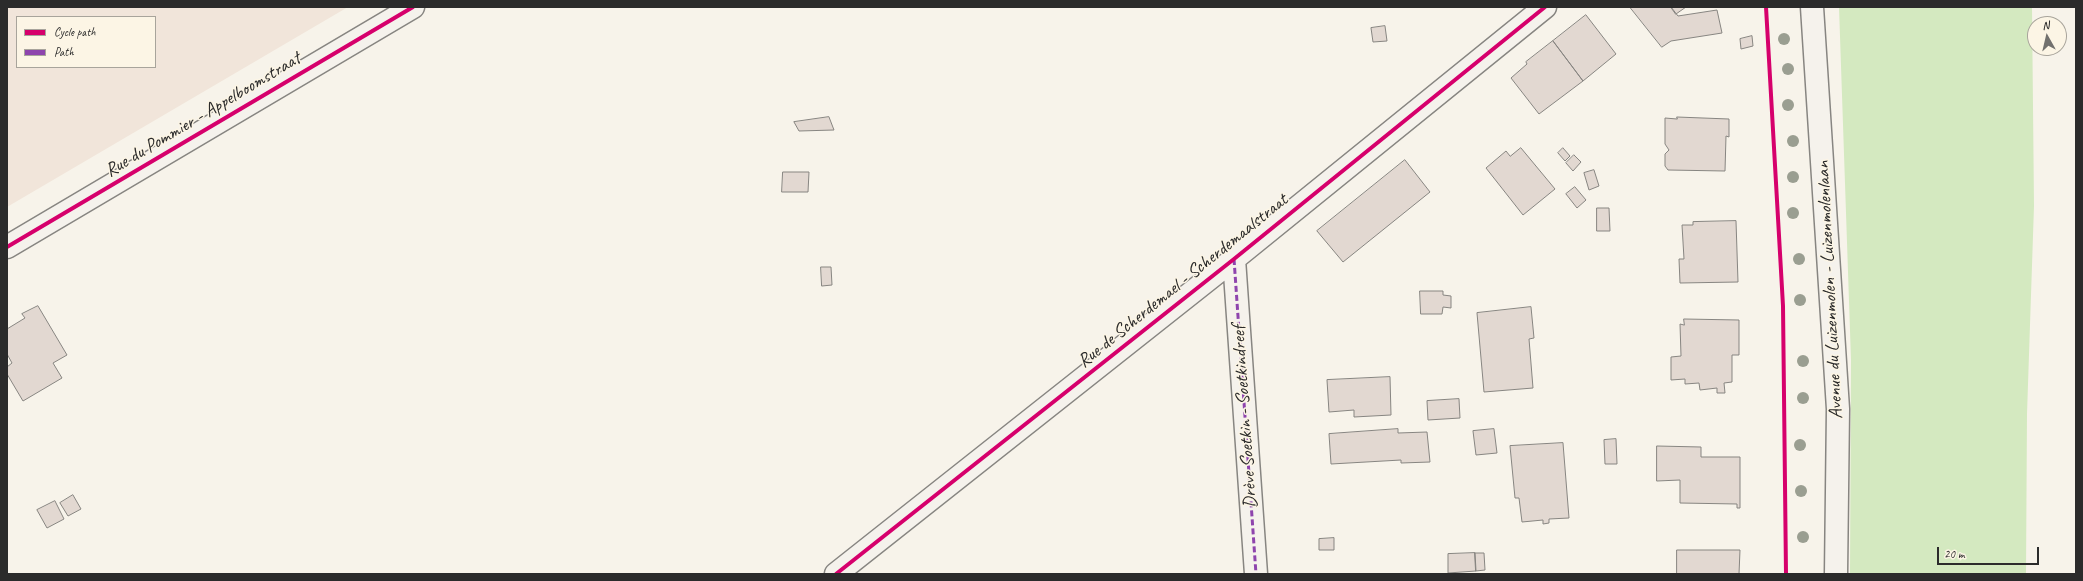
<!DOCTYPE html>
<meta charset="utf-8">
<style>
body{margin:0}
#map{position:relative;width:2083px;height:581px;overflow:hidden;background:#f7f3ea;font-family:Caveat,sans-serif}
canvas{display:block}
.frame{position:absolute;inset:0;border:8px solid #2b2b2b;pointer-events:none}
.legend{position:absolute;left:16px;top:16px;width:140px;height:52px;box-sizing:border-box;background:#fcf5e5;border:1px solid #a8a49b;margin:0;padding:5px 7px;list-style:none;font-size:12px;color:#2b2b2b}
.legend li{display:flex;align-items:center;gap:8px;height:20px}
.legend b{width:20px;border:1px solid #a8a49b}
.north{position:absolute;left:2027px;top:16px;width:40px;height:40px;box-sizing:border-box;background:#fcf5e5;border:1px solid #a8a49b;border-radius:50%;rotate:352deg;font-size:11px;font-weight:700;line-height:16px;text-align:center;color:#2b2b2b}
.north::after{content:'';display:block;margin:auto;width:14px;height:18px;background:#72716e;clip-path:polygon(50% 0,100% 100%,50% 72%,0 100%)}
.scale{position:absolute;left:1937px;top:547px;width:102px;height:18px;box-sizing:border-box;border:2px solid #2b2b2b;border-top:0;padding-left:5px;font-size:12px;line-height:14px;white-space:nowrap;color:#2b2b2b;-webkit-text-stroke:3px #fcf5e5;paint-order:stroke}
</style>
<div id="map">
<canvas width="2083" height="581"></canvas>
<div class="frame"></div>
<ul class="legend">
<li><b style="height:5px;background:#d6006c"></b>Cycle path</li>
<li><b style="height:5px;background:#8e44ad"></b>Path</li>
</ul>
<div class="north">N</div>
<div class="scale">20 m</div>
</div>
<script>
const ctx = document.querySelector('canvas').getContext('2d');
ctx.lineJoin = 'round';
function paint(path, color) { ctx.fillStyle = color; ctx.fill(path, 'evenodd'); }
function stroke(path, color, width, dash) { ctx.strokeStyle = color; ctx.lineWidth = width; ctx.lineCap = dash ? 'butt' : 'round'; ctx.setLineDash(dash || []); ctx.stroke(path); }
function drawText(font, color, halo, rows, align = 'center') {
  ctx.font = font + ' Caveat,sans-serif'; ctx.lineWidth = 3; ctx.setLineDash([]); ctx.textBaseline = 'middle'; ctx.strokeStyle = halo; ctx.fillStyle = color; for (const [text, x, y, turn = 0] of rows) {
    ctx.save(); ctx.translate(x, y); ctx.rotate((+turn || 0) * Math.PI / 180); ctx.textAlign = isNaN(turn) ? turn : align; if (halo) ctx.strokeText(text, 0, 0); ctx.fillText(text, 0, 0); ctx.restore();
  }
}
const built = new Path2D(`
 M7 7H348L7 207ZM17 17H155V67H17Z`);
const green = new Path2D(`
 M1839 7H2032L2034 206 2027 414 2026 574H1850L1851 360Z`);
const building = new Path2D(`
 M1630 7H1671L1678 16 1717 10 1722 33 1671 41 1662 47Z
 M1671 7H1686L1676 14Z
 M1586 15 1616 54 1583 81 1553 41Z
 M1385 26 1387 41 1373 42 1371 28Z
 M1752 36 1753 46 1741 49 1740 39Z
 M1553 41 1583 81 1539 114 1511 78 1527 64 1526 62Z
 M829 117 834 130 799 131 794 122Z
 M1677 117 1729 119V137L1726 136 1725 171 1668 170 1665 166V154L1669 150 1665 144V118L1677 119Z
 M1521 148 1555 189 1523 215 1486 168 1506 151 1510 156Z
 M1563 148 1570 156 1565 161 1558 153Z
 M1574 155 1581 162 1573 171 1566 163Z
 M1405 160 1430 192 1343 262 1317 231Z
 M1594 170 1599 186 1589 190 1584 173Z
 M783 172H809L808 192H782Z
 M1575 187 1586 200 1577 208 1566 194Z
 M1597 208H1609L1610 231H1597Z
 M1736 221 1738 282 1680 283 1679 259H1684L1682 225H1693V222Z
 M821 267H831L832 285 822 286Z
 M1420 291H1443V295L1451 296V308L1443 307 1442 314H1421Z
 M38 306 67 355 53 363 62 378 23 401 7 374V367L12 363 7 354V329L25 318 22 314Z
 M1531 307 1534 338 1529 339 1533 388 1484 392 1477 313Z
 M1684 319 1739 320V355H1732V382L1724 383 1725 393H1717V388L1700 390 1699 383 1685 384V379L1671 380V357L1681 356 1680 324 1684 325Z
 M1390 377 1391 415 1354 417V410L1329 412 1327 380Z
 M1459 399 1460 418 1428 420 1427 401Z
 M1398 429V433L1427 432 1430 462 1401 463V460L1331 464 1329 434Z
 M1494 429 1497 453 1476 455 1473 431Z
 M1616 439 1617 464H1605L1604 440Z
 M1563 443 1569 518 1549 519V523L1543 524V520L1522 522 1519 498H1515L1510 446Z
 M1657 446 1701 447V457H1740V508H1737V504L1680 503V480L1657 481Z
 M73 495 81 509 68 516 60 503Z
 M55 501 64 519 47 528 37 510Z
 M1334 538V550H1319V539Z
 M1677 550H1740L1739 574H1677Z
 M1475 553 1476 571 1448 573V554Z
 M1475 553H1484L1485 570 1476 571Z`);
const minor = new Path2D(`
 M1234 259 1256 574
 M836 574 1234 259 1545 7`);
const tertiary = new Path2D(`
 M1812 7 1838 409 1836 574
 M7 247 413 7`);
const quiet = new Path2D(`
 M1234 259 1256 574`);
const cycleway = new Path2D(`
 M1766 7 1783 306 1786 574
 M7 247 413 7
 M836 574 1234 259 1545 7`);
const trees = [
 [1784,39],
 [1788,69],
 [1788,105],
 [1793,141],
 [1793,177],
 [1793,213],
 [1799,259],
 [1800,300],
 [1803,361],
 [1803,398],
 [1800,445],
 [1801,491],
 [1803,537]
];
const streetNames = [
 ["Rue du Pommier - Appelboomstraat",203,115,-31],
 ["Rue de Scherdemael - Scherdemaalstraat",1183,281,-39],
 ["Avenue du Luizenmolen - Luizenmolenlaan",1830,290,-93],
 ["Drève Soetkin - Soetkindreef",1245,417,-94]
];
paint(built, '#f1e5da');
paint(green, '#d4e9c0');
paint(building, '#e2d8d1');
stroke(building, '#878581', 1);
stroke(minor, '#878581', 25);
stroke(tertiary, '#878581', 25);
stroke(minor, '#f5f2ec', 22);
stroke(tertiary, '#f5f2ec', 22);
stroke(quiet, '#8e44ad', 3, [6, 3]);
stroke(cycleway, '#d6006c', 4);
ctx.fillStyle = '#9a9e91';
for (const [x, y] of trees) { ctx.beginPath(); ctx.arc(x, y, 6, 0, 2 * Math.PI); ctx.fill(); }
drawText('19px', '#2b2b2b', '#fcf5e5', streetNames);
</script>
